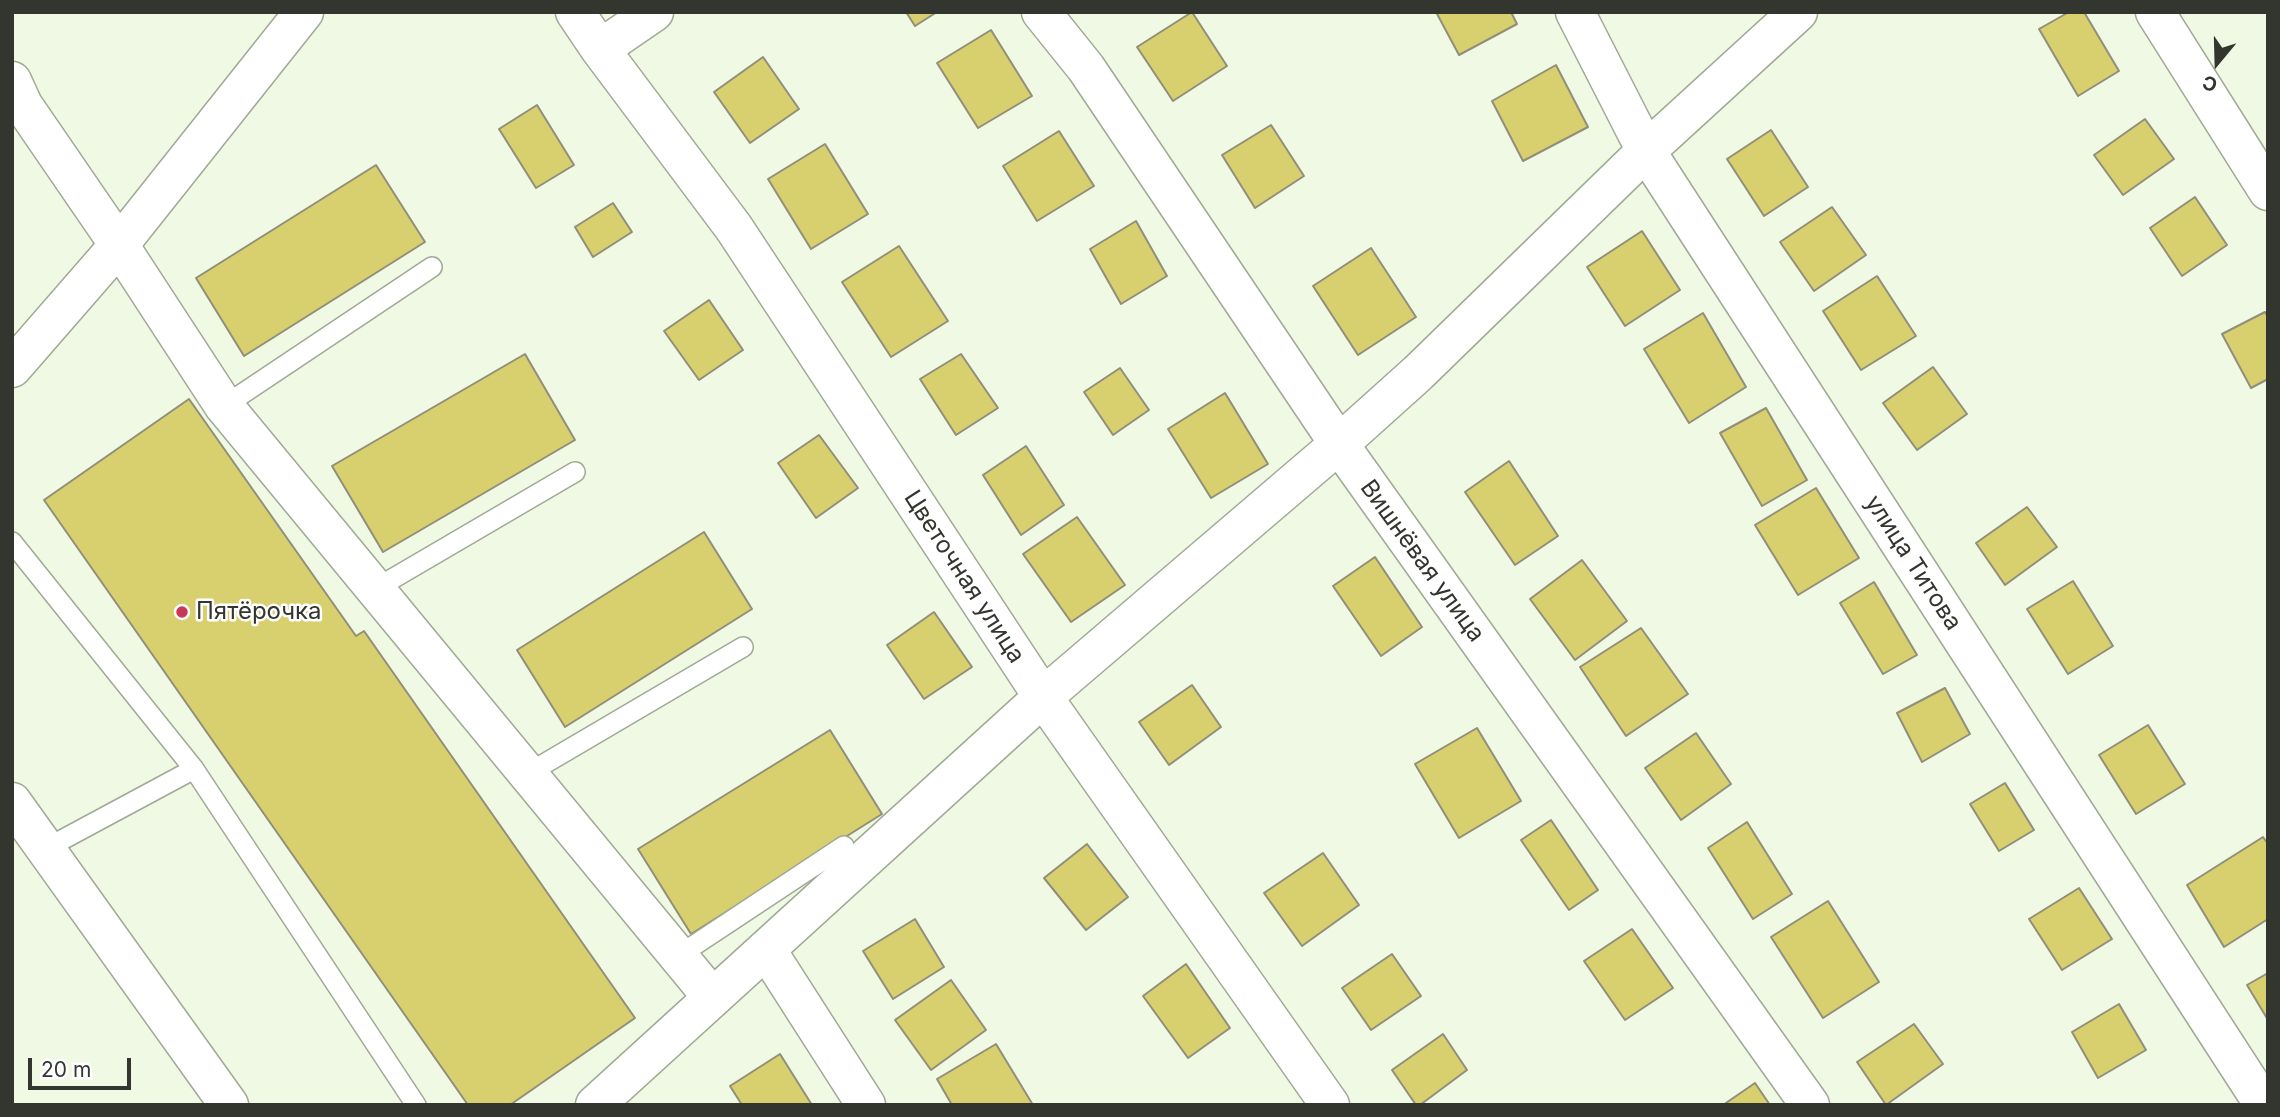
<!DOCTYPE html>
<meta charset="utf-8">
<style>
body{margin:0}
#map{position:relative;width:2280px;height:1117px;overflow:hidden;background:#eff9e3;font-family:Inter,sans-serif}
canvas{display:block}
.frame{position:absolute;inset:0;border:14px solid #32362e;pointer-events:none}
.north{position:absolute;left:2182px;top:28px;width:70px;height:70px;-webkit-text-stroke:5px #fff;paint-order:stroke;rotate:199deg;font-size:19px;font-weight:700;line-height:28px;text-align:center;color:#32362e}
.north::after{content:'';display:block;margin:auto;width:24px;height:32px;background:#32362e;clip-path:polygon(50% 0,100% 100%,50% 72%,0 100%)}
.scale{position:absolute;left:28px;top:1058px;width:103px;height:32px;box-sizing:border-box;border:4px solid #32362e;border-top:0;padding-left:9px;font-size:21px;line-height:24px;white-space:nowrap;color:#32362e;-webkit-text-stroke:5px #fff;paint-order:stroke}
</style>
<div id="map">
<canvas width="2280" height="1117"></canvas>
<div class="frame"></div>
<div class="north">С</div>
<div class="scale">20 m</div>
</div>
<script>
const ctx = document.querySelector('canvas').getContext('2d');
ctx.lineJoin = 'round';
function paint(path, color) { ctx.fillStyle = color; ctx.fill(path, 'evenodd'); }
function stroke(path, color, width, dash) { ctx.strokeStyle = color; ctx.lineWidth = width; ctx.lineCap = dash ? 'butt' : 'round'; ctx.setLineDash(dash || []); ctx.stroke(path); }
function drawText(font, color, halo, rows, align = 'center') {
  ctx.font = font + ' Inter,sans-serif'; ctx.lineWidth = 5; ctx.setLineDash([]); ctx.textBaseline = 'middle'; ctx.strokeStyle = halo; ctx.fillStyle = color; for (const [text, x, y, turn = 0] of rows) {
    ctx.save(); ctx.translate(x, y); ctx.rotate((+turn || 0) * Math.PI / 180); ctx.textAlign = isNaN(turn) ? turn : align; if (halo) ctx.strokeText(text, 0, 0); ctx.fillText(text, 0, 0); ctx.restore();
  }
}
const building = new Path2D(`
 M906 12H937L915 26Z
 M1192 12 1227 66 1173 101 1137 47Z
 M1436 12H1511L1517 24 1459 55Z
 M2069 12H2084L2119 71 2078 96 2039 29Z
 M991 30 1032 96 978 128 937 63Z
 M763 57 799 109 750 143 714 92Z
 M1556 65 1588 127 1523 161 1492 101Z
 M537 105 574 165 536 188 499 129Z
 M2145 119 2174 159 2123 195 2094 155Z
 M1271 125 1304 176 1255 208 1222 155Z
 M1771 130 1808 187 1764 216 1727 159Z
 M1059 131 1094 186 1037 221 1003 166Z
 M825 144 868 214 811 249 768 179Z
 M376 165 425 242 244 356 196 278Z
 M2195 197 2227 245 2182 276 2150 228Z
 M613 203 632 232 593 257 575 227Z
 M1832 207 1866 255 1814 291 1780 242Z
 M1136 221 1167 276 1121 304 1090 249Z
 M1642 231 1680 290 1625 326 1587 267Z
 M899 246 948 321 891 357 842 282Z
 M1371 248 1416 317 1358 355 1313 286Z
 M1877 276 1916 336 1861 370 1823 311Z
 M709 300 743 350 699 380 664 331Z
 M2265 312 2268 317V379L2251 388 2222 334Z
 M1703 313 1746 387 1689 423 1644 349Z
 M525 354 575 440 383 552 332 466Z
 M961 354 998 408 956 435 920 379Z
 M1933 367 1967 414 1917 450 1883 403Z
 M1120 368 1149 410 1113 435 1084 392Z
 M1225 393 1268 464 1211 498 1168 429Z
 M189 399 356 636 364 631 635 1018 510 1105H468L44 500Z
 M1766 408 1807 480 1762 506 1720 433Z
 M819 435 858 488 816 518 778 463Z
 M1026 446 1064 505 1021 535 983 475Z
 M1509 461 1558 536 1515 565 1465 492Z
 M1816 488 1859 558 1798 595 1755 525Z
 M2027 507 2057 547 2005 585 1976 543Z
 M1077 517 1125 585 1071 622 1023 554Z
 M704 532 752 609 565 727 517 650Z
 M1375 557 1422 627 1381 656 1333 586Z
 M1582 560 1627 621 1575 660 1530 599Z
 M2073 581 2113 646 2068 674 2027 609Z
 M1874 582 1917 655 1883 674 1840 603Z
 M934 612 972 667 924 699 887 645Z
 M1641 628 1688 694 1626 736 1580 667Z
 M1192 685 1221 727 1169 765 1139 722Z
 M1945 688 1970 734 1922 762 1897 713Z
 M2148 725 2185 784 2136 814 2099 755Z
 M1477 728 1521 801 1459 838 1415 764Z
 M830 730 882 814 691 934 638 849Z
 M1696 733 1731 784 1681 820 1645 768Z
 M2005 783 2034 830 1999 851 1970 804Z
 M1551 820 1598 890 1569 910 1521 840Z
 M1747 822 1792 894 1753 919 1708 848Z
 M2263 837 2268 844V919L2224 947 2187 885Z
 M1087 844 1128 897 1086 930 1044 878Z
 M1323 853 1359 905 1302 946 1264 893Z
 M2079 888 2112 939 2062 970 2029 919Z
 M1828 901 1879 982 1823 1018 1771 937Z
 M915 919 944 967 893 999 863 951Z
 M1632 929 1673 988 1625 1020 1584 961Z
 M1392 954 1421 996 1371 1030 1342 988Z
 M1186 964 1230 1028 1188 1058 1143 996Z
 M2268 973V1020L2247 985Z
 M951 980 986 1030 931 1070 895 1020Z
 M2119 1004 2146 1050 2098 1078 2072 1032Z
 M1914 1024 1943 1064 1886 1105 1857 1062Z
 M1443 1034 1467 1070 1420 1105H1416L1392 1070Z
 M996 1044 1033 1105H952L937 1079Z
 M780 1054 812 1105H742L730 1086Z
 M1755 1083 1770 1105H1723Z`);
const service = new Path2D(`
 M224 406 432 267
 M12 542 194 769 416 1105
 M375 589 575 472
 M527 774 743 647
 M45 849 194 769
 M678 956 844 846`);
const minor = new Path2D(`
 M575 12 600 49 734 228 1043 697 1330 1105
 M1041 12 1086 68 1339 444 1810 1105
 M1575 12 1646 151 2264 1105
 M2155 12 2268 191
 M600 49 654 12
 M12 81 23 105 119 245 224 406 712 997
 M12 368 119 245 304 12
 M766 949 866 1105
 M595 1105 1043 697 1339 444 1418 373 1646 151 1798 12`);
const secondary = new Path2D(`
 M12 802 229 1105`);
const markers = [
 [182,612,7,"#c83958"]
];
const streetNames = [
 ["Вишнёвая улица",1422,561,54],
 ["улица Титова",1913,563,57],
 ["Цветочная улица",964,577,57]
];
const poiNames = [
 ["Пятёрочка",196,612]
];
paint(building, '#d8cf6f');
stroke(building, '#918f7a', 2);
stroke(service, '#a0a995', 22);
stroke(minor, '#a0a995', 41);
stroke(secondary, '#a0a995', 41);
stroke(service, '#fff', 19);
stroke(minor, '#fff', 38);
stroke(secondary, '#fff', 38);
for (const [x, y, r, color] of markers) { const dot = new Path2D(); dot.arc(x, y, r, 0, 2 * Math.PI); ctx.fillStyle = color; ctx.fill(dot); stroke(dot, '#fff', 2.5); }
drawText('24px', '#32362e', '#fff', streetNames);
drawText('24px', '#32362e', '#fff', poiNames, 'left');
</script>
